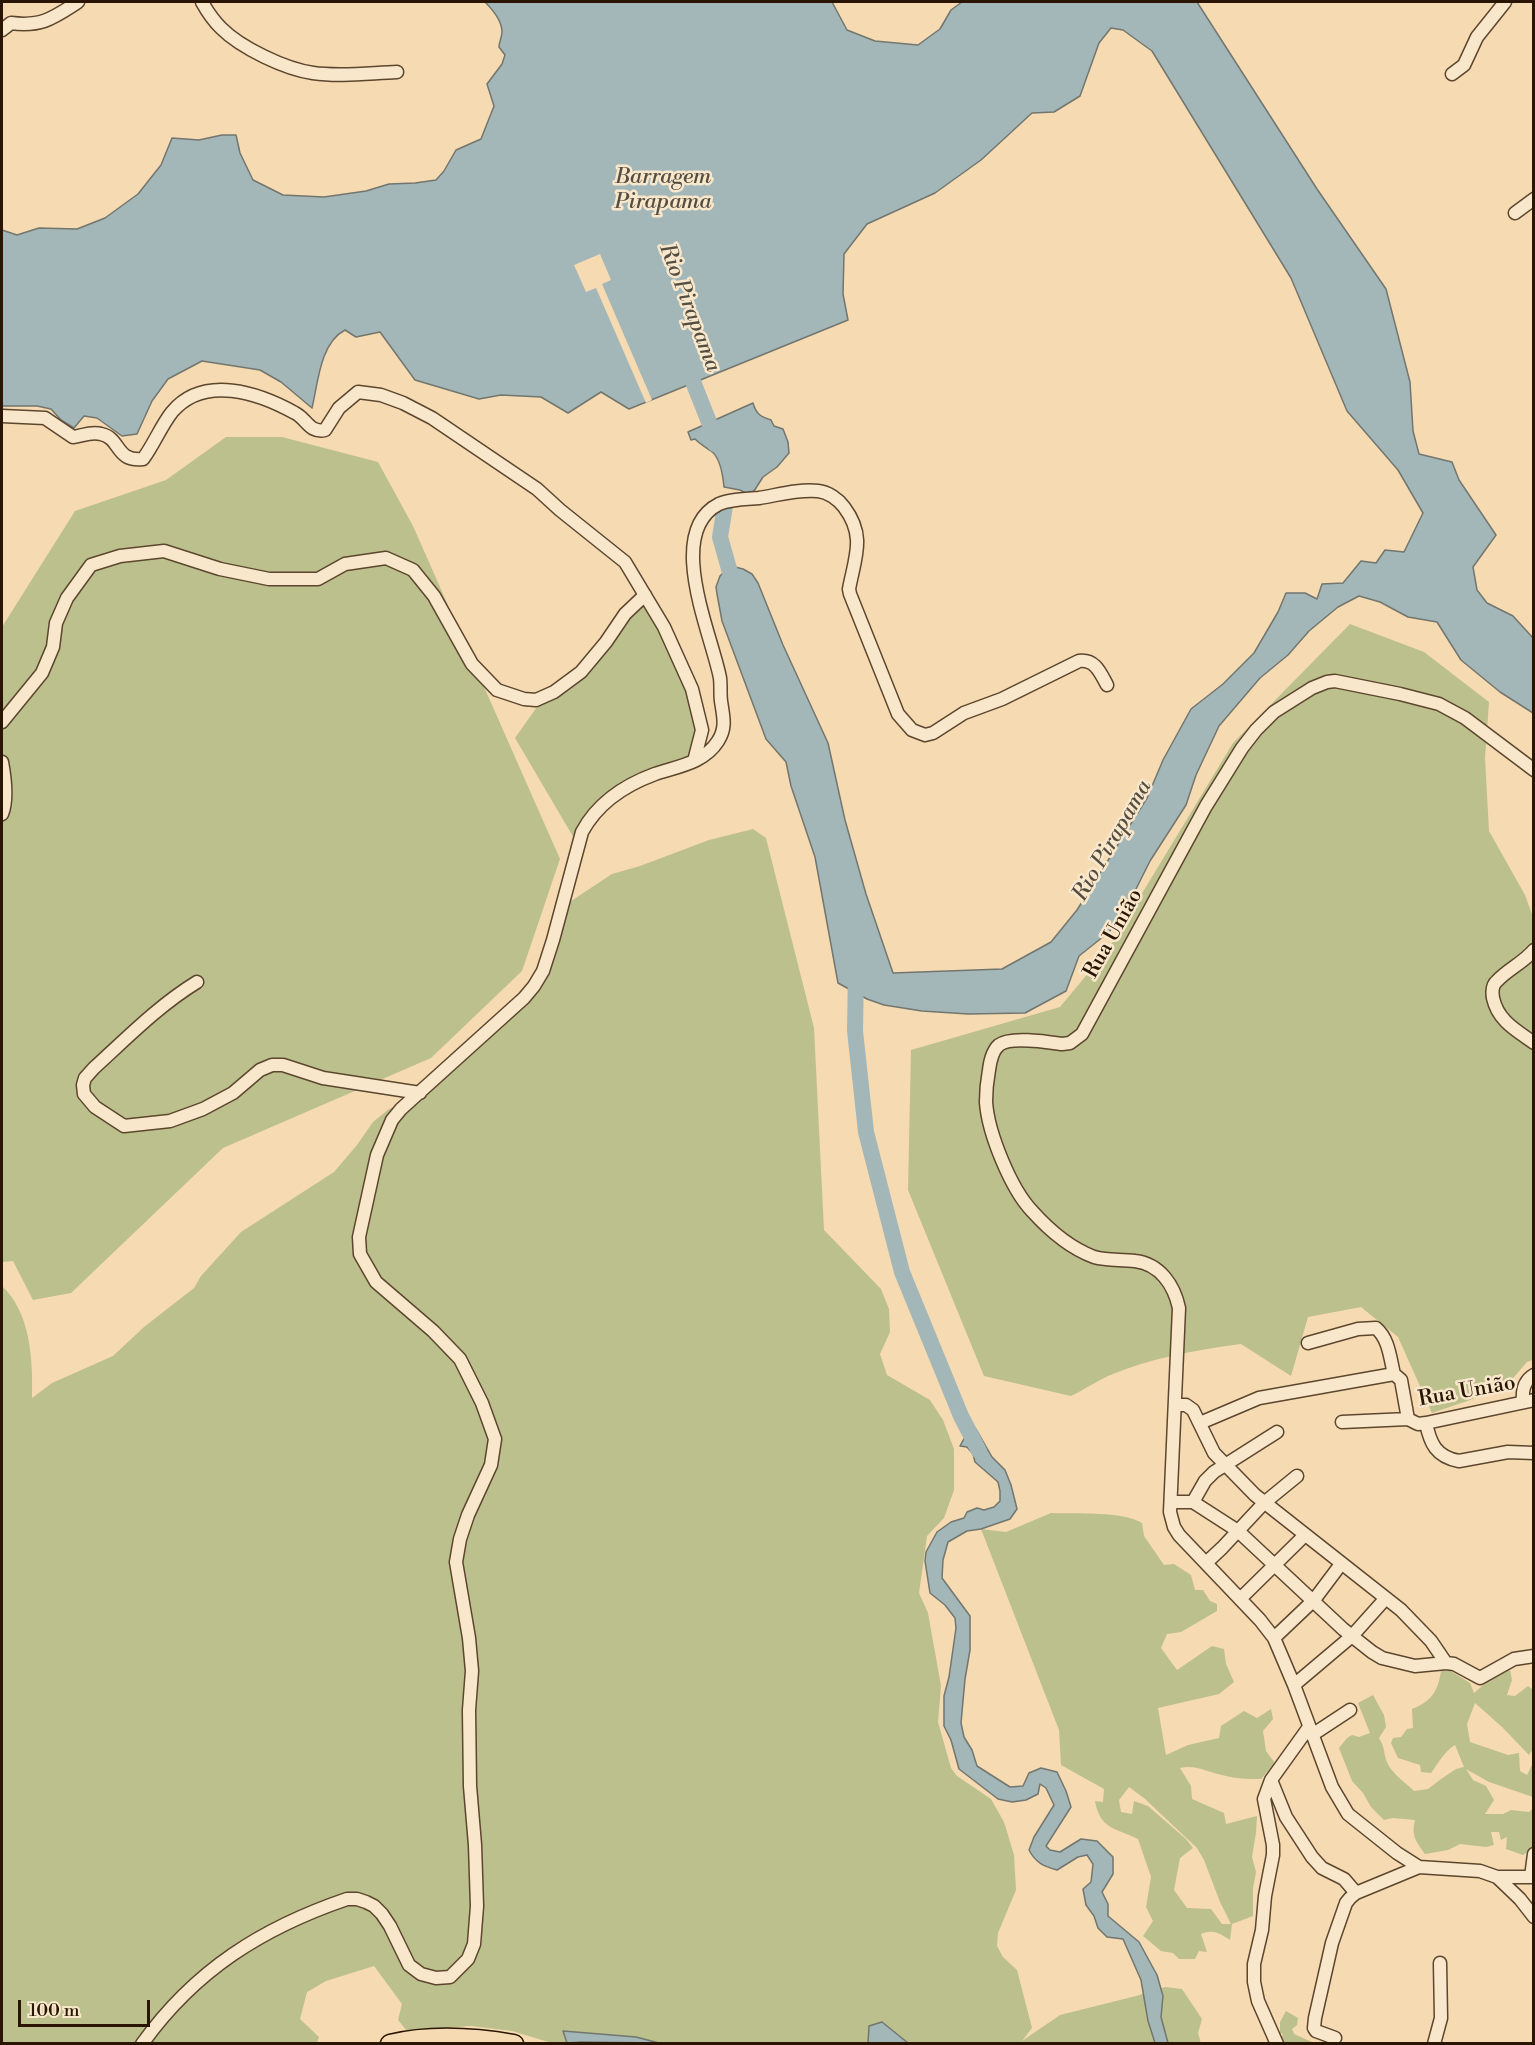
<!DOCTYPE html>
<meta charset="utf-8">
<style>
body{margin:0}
#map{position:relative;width:1535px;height:2045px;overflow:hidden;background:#f6dab1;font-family:"Libre Bodoni",serif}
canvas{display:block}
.frame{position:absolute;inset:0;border:3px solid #291502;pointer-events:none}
.scale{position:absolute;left:18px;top:2000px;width:132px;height:27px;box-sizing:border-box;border:3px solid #291502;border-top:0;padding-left:8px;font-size:18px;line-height:21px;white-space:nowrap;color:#291502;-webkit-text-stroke:4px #f9e7cc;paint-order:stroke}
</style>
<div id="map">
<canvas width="1535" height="2045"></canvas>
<div class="frame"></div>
<div class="scale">100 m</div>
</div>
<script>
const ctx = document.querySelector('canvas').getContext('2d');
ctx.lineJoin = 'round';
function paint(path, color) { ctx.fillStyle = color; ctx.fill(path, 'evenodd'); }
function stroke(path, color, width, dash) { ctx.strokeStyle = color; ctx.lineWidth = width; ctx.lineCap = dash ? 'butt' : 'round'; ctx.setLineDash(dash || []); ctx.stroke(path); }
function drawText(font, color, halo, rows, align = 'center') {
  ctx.font = font + ' "Libre Bodoni",serif'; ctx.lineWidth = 5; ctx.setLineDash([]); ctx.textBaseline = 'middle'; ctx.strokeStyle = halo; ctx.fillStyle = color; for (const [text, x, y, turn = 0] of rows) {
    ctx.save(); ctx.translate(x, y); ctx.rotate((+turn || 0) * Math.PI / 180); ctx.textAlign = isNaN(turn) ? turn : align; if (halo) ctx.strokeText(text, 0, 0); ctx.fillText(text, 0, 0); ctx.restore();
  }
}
const green = new Path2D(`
 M226 437H282L378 462 413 526 560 859 522 971 431 1058 223 1148 71 1293 33 1300 13 1261 2 1262V627L75 511 166 480Z
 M645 597 683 672 703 756 605 801 578 845 515 738 544 697 554 692Z
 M1350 624 1424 652 1489 702 1485 758 1489 831 1525 895 1534 920 1533 1360 1527 1362 1508 1384 1470 1400 1432 1413 1398 1337 1361 1307 1308 1317 1291 1376 1241 1344C1196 1350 1150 1358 1108 1376 1096 1382 1083 1390 1071 1396L984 1376 908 1190 911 1050 1060 1007 1109 948 1233 743Z
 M753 829 766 838 814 1028 824 1230 881 1289 889 1309 890 1332 880 1354 887 1375 930 1400 943 1420 954 1449V1490L944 1518 927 1536 919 1593 928 1613 941 1686 938 1722 951 1768 957 1776 991 1799 1004 1822 1014 1855 1016 1890 998 1933 997 1946 1003 1957 1017 1970 1032 2028 1022 2041 1060 2015 1136 1996 1165 1987 1182 1989 1202 2019 1198 2033 1201 2043 555 2044 512 2031 471 2026 407 2031 398 2020 402 2004 374 1966 326 1981 307 1992 300 2019 319 2037 317 2043H2V1286C31 1313 33 1361 32 1398L52 1383 113 1356 144 1327 194 1288 201 1276 241 1232 334 1172 357 1145 373 1122 389 1109 413 1099 534 986 562 907 612 874 640 866 709 840Z
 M1051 1513C1075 1514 1123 1511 1142 1523L1144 1536 1164 1565 1174 1564 1191 1575 1195 1590H1203L1210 1601 1217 1604V1611L1181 1632 1167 1634 1161 1648 1177 1670 1212 1646 1224 1649 1226 1664 1234 1682 1219 1694 1158 1708 1166 1755 1188 1745 1219 1738 1221 1726 1244 1711 1257 1718 1271 1709 1273 1719 1263 1731 1266 1751 1275 1763 1261 1779C1248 1779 1235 1779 1222 1775 1207 1772 1196 1764 1180 1768L1191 1786 1192 1799 1224 1813 1226 1824 1257 1816 1256 1833 1252 1857 1256 1872 1253 1888V1916L1232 1924 1230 1940C1219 1933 1213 1929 1201 1934L1207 1952 1199 1951 1195 1959H1179L1173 1953 1161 1951 1143 1936 1153 1921 1146 1907 1151 1877 1138 1839C1115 1828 1100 1829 1095 1801L1103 1802 1104 1789 1061 1765 1059 1730 981 1529 1006 1532ZM1129 1787 1144 1798 1197 1848 1204 1860 1220 1902 1231 1924H1222L1211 1909 1187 1908 1174 1890 1180 1858 1193 1848 1186 1839 1148 1806 1134 1801 1132 1814 1121 1812 1119 1800Z
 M1449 1670 1470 1683 1474 1693 1491 1678 1510 1670 1512 1680 1507 1695 1515 1696 1528 1686 1533 1690V1749L1529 1755 1502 1727 1475 1703 1467 1724 1470 1742 1508 1755 1519 1753 1520 1771 1527 1775 1533 1763V1797L1489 1782 1466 1769 1473 1780 1486 1786 1494 1800 1485 1814H1503L1511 1810 1529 1812 1533 1808V1848L1523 1855 1506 1849 1507 1837 1501 1840 1499 1832H1491L1494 1845 1486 1847 1460 1844 1448 1850 1425 1854C1416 1841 1411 1836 1415 1820L1393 1818 1384 1820 1371 1807 1363 1793 1352 1781 1339 1748 1347 1738 1352 1735 1359 1737 1370 1733 1358 1703 1373 1695 1384 1715 1386 1727 1379 1738C1386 1749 1383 1756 1389 1766 1394 1775 1406 1783 1414 1791L1428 1789 1441 1779 1456 1769 1464 1767 1455 1745C1442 1754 1440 1761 1431 1773L1421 1772 1420 1765 1398 1758 1391 1743 1393 1738 1401 1737 1407 1729 1413 1728 1412 1709C1432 1701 1438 1691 1441 1671Z
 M1286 2011 1298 2018 1297 2025 1292 2029 1294 2034 1312 2042 1311 2043H1286L1285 2042 1283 2043 1281 2039 1283 2034 1280 2033V2022Z`);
const water = new Path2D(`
 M485 2H832L847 30 875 41 918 45 940 29 951 10 962 2H1197L1317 189 1386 289 1410 382 1413 431 1419 454 1452 462 1459 480 1496 535 1473 567 1477 590 1487 603 1513 616 1533 638V713L1500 692 1461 660 1437 622 1408 617 1380 602 1359 596 1338 607 1309 631 1288 655 1260 678 1219 726 1196 775 1186 805 1150 861 1125 911 1109 932 1079 956 1066 991 1025 1013 968 1014 922 1011 884 1005 867 999 838 983 815 857 791 786 786 762 766 739 722 621 717 594 716 587 720 576 725 571 735 567 743 569 752 574 758 583 783 645 828 743 845 820 866 894 893 973 1002 969 1051 942 1077 910 1147 798 1163 760 1191 709 1223 684 1254 653 1278 612 1286 593H1305L1317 599 1322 584 1343 583 1361 561 1376 563 1385 550 1404 552 1423 513 1398 470 1347 411 1291 278 1152 51 1123 30 1111 28 1099 43 1080 96 1054 112 1032 113 981 160 935 193 867 224 844 254 843 294 848 320 629 409 601 392 568 413 541 397 501 395 479 399 415 380 380 332 356 337 345 330C320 343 318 383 312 408L281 382 260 370 202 361 168 379 152 401 137 434 122 436 97 418 84 416 74 428 61 420 51 409 37 406H2V230L17 235 39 228 77 229 105 218 138 194 161 165 172 138 199 140 222 135H236L240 153 253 180 283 195 324 197 366 191 389 184 415 183 436 180 444 171 456 150 481 139 494 106 487 84 502 64 505 55 499 47C499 42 502 37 502 32 502 21 492 9 485 2Z
 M753 403C756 414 761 417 771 420L774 426 783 429 788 442 789 453 777 467 763 477 754 491 746 493 740 490 724 487C723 476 721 458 711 451 705 447 700 444 695 439L691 440 688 432Z
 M976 1429 992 1457 1005 1470 1011 1485 1017 1509 1010 1519 981 1529 967 1531 948 1542 943 1560 942 1578 970 1616V1650L965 1679 961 1723 964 1737 972 1750 977 1766 1010 1787 1023 1786 1029 1773 1041 1768 1057 1772 1066 1791 1071 1807 1046 1846 1050 1850 1060 1852 1081 1839 1097 1841 1113 1857V1874L1102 1892 1108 1904V1916L1139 1942 1157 1975 1163 1996 1161 2017 1168 2043H1155L1148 2021 1141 1980 1123 1939 1107 1937 1098 1928 1094 1916 1086 1905 1083 1889 1091 1882 1093 1864 1087 1855 1078 1857 1057 1870C1043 1866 1036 1863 1029 1850L1034 1837 1054 1805 1046 1788 1040 1784 1038 1794 1026 1800 1012 1802 998 1799 959 1769 951 1740 944 1726V1696L949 1677 956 1628 955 1618 945 1605 930 1593 925 1561 926 1552 937 1532 951 1522 964 1518 967 1512 977 1508 984 1510 994 1507 1000 1501V1491L998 1482 975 1462 973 1454 967 1447 960 1446 966 1435Z
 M882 2022 908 2043H868L869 2026Z
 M563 2031 636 2037 659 2043 581 2042 567 2043Z`);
const pier = new Path2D(`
 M600 254 611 280 602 284 652 400 646 403 596 288 586 292 574 265Z`);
const river = new Path2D(`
 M686 364 709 422 715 444
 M725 506 720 537 735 590
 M856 970 855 1031 866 1132 902 1272 961 1416 979 1451`);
const minor = new Path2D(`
 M202 2C207 11 213 20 221 28 241 48 285 69 313 73 340 77 370 73 397 72
 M2 30 11 23C42 27 53 18 78 2
 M1452 74 1464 65 1477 37 1505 2
 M1515 213 1534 199
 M2 416 45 418 73 437C82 436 91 431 101 434 121 438 115 462 143 459 154 444 161 426 172 412 204 374 259 393 295 413 307 419 309 433 325 430L339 408 358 392 381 395 403 403 432 418 537 489 560 510 625 562 664 627 692 689 702 730 694 761
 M2 722 42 673 53 647 56 623 67 598 91 565 120 556 164 551 220 569 269 579H318L345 564 386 558 413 570 434 596 472 664 497 690 524 699 536 700 554 692 581 672 606 642 625 614 645 595
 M2 762C5 778 8 799 2 814
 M1534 770 1465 718 1439 704 1400 694 1335 681 1327 682 1312 688 1274 712 1256 730 1242 748 1206 806 1082 1034 1070 1043 1062 1044C1048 1042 1010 1036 999 1045 992 1051 990 1062 989 1070 987 1081 986 1092 986 1102 988 1133 1011 1189 1032 1211 1049 1230 1070 1248 1094 1257 1108 1261 1121 1259 1135 1261 1160 1264 1174 1285 1179 1308L1170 1512 1174 1527 1179 1535 1260 1620 1274 1638 1294 1685 1332 1787 1348 1814 1397 1853 1419 1867 1480 1871 1497 1877 1520 1899 1534 1917
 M1534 950C1523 963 1508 969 1497 981 1492 985 1492 992 1493 998 1498 1021 1516 1030 1534 1043
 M197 982C158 1006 127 1038 94 1068L85 1078 83 1085 84 1094 95 1107 124 1126 170 1121 203 1109 233 1093 260 1070 272 1065H283L323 1078 420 1093
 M1308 1343 1358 1329 1376 1328C1389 1339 1390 1358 1394 1374
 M1523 1401C1522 1390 1524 1381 1534 1375
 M1175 1405H1186L1193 1410 1214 1453 1255 1495 1401 1610 1431 1641 1446 1663
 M1342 1422 1408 1419 1418 1424 1426 1423 1534 1400
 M1200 1423 1259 1398 1394 1374 1401 1380 1408 1419
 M1426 1423C1430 1443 1436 1457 1459 1461L1508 1452 1534 1453
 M1171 1502H1193L1238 1531 1343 1629 1372 1652 1382 1658 1415 1666 1446 1663 1454 1664 1480 1678 1514 1659 1534 1656
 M1193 1502 1205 1481 1214 1472 1277 1432
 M1207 1562 1222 1548 1264 1503 1297 1476
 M1240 1599 1305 1535
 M1274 1638 1314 1600 1341 1564
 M1294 1685 1352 1636 1386 1598
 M1312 1735 1350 1710
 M1271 1780 1286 1817 1312 1857 1322 1868 1344 1879 1356 1893
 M1497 1877H1534
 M1531 1877 1534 1854
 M1335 2038 1316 2031 1314 2028 1315 2018 1332 1943 1346 1903 1350 1898 1356 1893 1419 1867
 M142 2044C195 1970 262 1928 347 1899H357L366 1902 374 1906 382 1914 390 1926 409 1965 421 1974 436 1978 450 1977 468 1959 474 1944 477 1906 475 1845 470 1786 469 1710 472 1671 469 1638 456 1562 460 1539 468 1515 491 1465 495 1439 482 1403 460 1359 433 1331 376 1282 360 1254 359 1237 377 1155 392 1120 401 1109 524 998 534 986 543 971 553 940 582 832C597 804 625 785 655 774 679 766 704 763 718 741 727 727 723 716 721 701 720 694 721 686 720 678 712 635 664 532 719 504 730 499 746 499 759 498 778 495 798 489 818 491 828 492 838 499 844 507 866 536 855 557 849 589L850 594 898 714 912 730 925 735 933 733 964 713 1002 699 1079 661C1095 659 1100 672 1107 685
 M1277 2044 1258 2001 1254 1982V1964L1262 1930 1265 1896 1273 1855V1845L1264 1799 1271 1780 1309 1727
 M1434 2044 1441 2018 1440 1963`);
const highway = new Path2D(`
 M390 2044C431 2034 473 2037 514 2044`);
const streetNames = [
 ["Rua União",1114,934,-61],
 ["Rua União",1467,1392,-10]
];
const waterNames = [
 ["Barragem",663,178],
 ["Pirapama",663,203],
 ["Rio Pirapama",689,308,69],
 ["Rio Pirapama",1113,841,-60]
];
paint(green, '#bcc08c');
paint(water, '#a3b7b8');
stroke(water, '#72766f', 1.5);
paint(pier, '#f6dab1');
stroke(river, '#a3b7b8', 16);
stroke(minor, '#5c462e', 15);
stroke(highway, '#291502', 21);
stroke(minor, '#f9e7cc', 12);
stroke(highway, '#f6dab1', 18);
drawText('21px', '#291502', '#f9e7cc', streetNames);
drawText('italic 22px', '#544e42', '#f9e7cc', waterNames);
</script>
